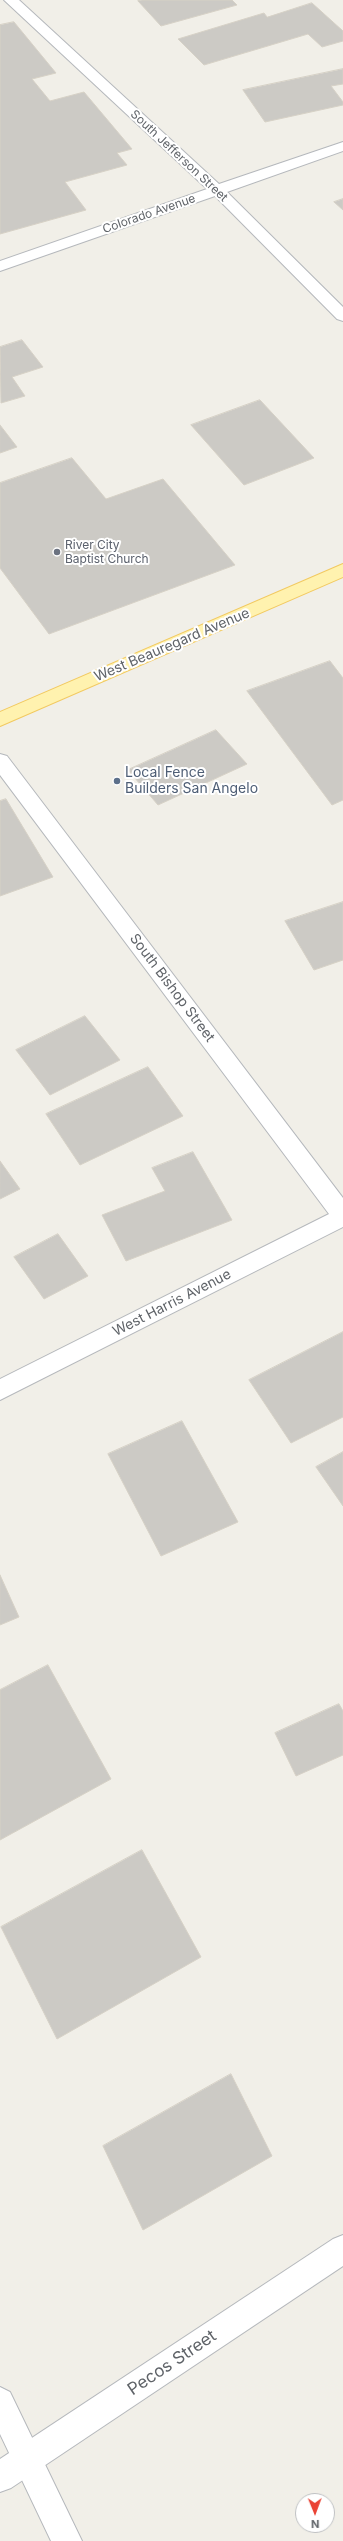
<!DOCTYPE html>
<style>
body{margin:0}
#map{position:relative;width:343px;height:2541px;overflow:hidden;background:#f1efe8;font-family:Inter,sans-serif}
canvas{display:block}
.north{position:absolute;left:295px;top:2493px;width:40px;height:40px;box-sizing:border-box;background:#fff;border:1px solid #bfc1c3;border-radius:50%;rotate:179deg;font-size:11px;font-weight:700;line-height:16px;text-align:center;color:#5f6368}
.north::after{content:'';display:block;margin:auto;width:14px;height:18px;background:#ea4335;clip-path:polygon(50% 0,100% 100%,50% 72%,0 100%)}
</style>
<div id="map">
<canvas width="343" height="2541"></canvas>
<div class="north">N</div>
</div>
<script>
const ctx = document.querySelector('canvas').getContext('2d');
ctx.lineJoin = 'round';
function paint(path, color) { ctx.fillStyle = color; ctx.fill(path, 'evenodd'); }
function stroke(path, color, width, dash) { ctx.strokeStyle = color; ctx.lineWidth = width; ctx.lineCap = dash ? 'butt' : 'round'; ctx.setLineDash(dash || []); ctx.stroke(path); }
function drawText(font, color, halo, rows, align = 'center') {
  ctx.font = font + ' Inter,sans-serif'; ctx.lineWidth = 4; ctx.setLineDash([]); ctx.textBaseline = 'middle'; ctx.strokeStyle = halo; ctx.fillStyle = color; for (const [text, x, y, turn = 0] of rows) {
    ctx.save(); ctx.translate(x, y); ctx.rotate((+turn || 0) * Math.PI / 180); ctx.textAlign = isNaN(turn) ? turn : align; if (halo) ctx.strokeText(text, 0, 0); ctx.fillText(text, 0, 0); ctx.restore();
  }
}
const building = new Path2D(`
 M142 0H232L237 5 161 26 138 1Z
 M312 3 343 31V41L322 47 308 34 204 65 178 39 264 13 267 17Z
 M14 22 56 73 32 79 50 101 84 92 132 149 117 153 127 165 65 182 86 210 0 234V25Z
 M343 69V84L331 86 343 102V105L265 122 243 90Z
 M343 199V210L334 202Z
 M22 340 43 367 12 377 25 396 1 403 0 347Z
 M260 400 314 458 244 485 191 425Z
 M0 425 17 447 0 453Z
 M72 458 106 499 163 479 235 565 49 634 0 568V483Z
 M330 661 343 678V800L332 805 247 691Z
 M216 730 247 764 158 805 128 770Z
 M6 799 53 877 0 896V801Z
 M343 902V960L314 970 285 921Z
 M85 1016 120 1060 50 1095 16 1050Z
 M148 1067 183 1116 80 1165 46 1114Z
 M193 1152 232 1220 126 1261 102 1215 165 1191 152 1168Z
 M0 1161 20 1189 0 1199Z
 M58 1234 88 1276 44 1299 14 1257Z
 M343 1332V1417L291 1443 249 1380Z
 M182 1421 238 1522 161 1556 108 1454Z
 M343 1452V1506L316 1467Z
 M0 1575 19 1617 0 1625Z
 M48 1665 111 1779 0 1840V1690Z
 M339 1704 343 1711V1755L296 1776 275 1733Z
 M142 1850 201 1957 57 2039 1 1927Z
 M231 2074 272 2156 143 2230 103 2146Z`);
const minor = new Path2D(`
 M4 0H19L219 184 343 142V151L227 192 343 307V321L337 319 215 196 0 271V261L207 189Z
 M0 754 7 756 343 1198V1227L0 1400V1379L329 1214 0 775Z
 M0 2387 10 2392 82 2541H51L0 2434Z`);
const tertiary = new Path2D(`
 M343 2235V2266L11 2488 0 2492V2459L333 2239Z`);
const primary = new Path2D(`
 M343 564V577L0 726V712Z`);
const markers = [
 [57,552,4,"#6b7280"],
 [117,781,4,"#5c6f8a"]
];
const farStreetnames = [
 ["South Jefferson Street",179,156,43],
 ["Colorado Avenue",149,214,-19]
];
const farWorshipnames = [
 ["River City",65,545],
 ["Baptist Church",65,559]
];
const streetNames = [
 ["West Beauregard Avenue",172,645,-23],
 ["South Bishop Street",172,988,53],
 ["West Harris Avenue",172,1303,-27]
];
const serviceNames = [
 ["Local Fence",125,773],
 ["Builders San Angelo",125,789]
];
const nearStreetnames = [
 ["Pecos Street",172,2363,-34]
];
paint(building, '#cccac5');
stroke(building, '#d6d1c6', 1);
stroke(minor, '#b5b8bc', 2);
stroke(tertiary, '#b5b8bc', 2);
stroke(primary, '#f2c960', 2);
paint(minor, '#fff');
paint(tertiary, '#fff');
paint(primary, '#fff2af');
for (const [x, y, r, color] of markers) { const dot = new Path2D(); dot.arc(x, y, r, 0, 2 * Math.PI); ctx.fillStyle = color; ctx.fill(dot); stroke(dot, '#fff', 1.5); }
drawText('12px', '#5f6368', '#fff', farStreetnames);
drawText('12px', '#5b616d', '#fff', farWorshipnames, 'left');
drawText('14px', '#5f6368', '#fff', streetNames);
drawText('14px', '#4e5e75', '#fff', serviceNames, 'left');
drawText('17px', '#5f6368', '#fff', nearStreetnames);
</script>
